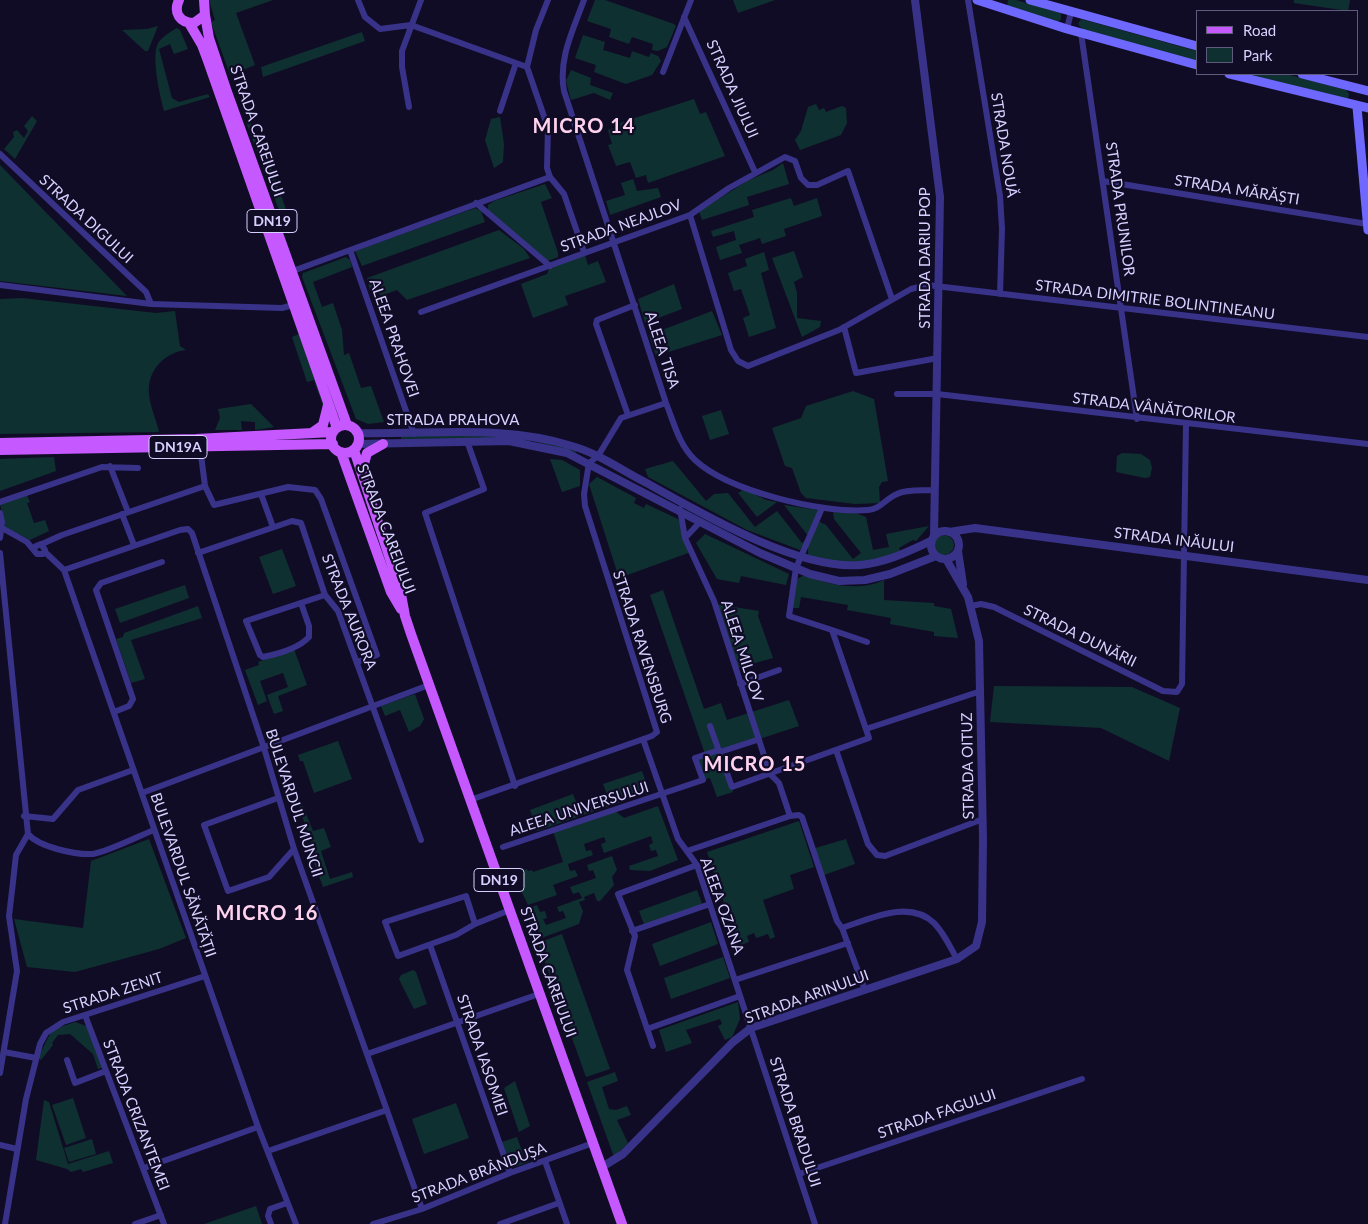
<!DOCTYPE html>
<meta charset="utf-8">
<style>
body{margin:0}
#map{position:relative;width:1368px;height:1224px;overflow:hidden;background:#110c26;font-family:Lato,sans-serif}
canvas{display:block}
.legend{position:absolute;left:1196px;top:10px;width:162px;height:65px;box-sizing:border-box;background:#110c26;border:1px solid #605b7d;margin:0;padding:6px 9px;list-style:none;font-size:15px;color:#d7d1ff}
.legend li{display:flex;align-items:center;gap:10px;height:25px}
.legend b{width:25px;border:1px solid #605b7d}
</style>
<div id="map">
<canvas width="1368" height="1224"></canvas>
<ul class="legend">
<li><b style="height:6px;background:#c558ff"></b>Road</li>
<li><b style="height:14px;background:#0f3030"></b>Park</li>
</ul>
</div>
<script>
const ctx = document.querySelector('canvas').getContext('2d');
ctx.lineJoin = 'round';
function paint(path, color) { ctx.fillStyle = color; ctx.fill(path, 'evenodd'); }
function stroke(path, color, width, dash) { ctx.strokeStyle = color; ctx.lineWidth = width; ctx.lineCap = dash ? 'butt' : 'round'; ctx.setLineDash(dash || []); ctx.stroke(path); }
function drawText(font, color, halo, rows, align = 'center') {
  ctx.font = font + ' Lato,sans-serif'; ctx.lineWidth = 4.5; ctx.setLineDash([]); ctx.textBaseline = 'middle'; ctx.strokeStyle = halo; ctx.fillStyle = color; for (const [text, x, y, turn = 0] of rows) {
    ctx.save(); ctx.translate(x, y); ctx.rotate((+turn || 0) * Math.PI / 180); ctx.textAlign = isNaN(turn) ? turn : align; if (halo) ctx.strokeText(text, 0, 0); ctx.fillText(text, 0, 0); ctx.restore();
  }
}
const green = new Path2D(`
 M209 0H273L236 13 255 65 230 75 211 22 215 20Z
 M595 0H605L674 24 676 26 667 47 658 51 652 50 653 44 632 37 629 44 609 37 611 29 587 21Z
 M733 0H775L738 13Z
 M1008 0H1016L1061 13V19L1058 22 1007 8Z
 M1294 0H1350L1348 11 1294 3Z
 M1081 19 1197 51V62L1082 29 1078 24Z
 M158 26 148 51H145L122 30 147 29Z
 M177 28 180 30 188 49 174 54 170 44 159 49 172 98 179 102 208 94 210 97 164 111C160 96 151 57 158 43 163 36 170 32 177 28Z
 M362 32 365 41 263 77 261 67Z
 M583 35 605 42 603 50 630 58 632 51 649 57 651 53 658 56 661 61 652 75 626 84 594 72 596 65 575 58Z
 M571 70 591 78 590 85 613 93 610 100 594 93 571 100 566 81Z
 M1243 74H1286L1346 90 1349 94 1348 99Z
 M694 99 700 114 706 112 725 156 648 183 646 175 636 178 630 162 616 166 608 145 612 144 608 130 619 126V123Z
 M816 104 819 110 824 108 826 112 842 106 846 108 847 123 841 135 800 150 795 140 801 131 808 107Z
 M32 116 37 121 15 159 4 149 14 137 13 132 17 130 24 138 28 131 24 126Z
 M500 117 504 144 503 162 494 168 485 140 491 119Z
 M250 121 260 148 263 146 294 231 288 234 246 122Z
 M783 163 789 184 747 197 749 205 702 220 699 211 749 180 773 170Z
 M0 165 127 296 0 281Z
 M633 179 637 191 658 188 661 197 610 215 606 201 625 195 621 183Z
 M545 184 552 198 541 202 558 253V257L545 262 488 212V205L494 201Z
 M791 198 794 206 817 198 822 216 784 229 786 236 762 244 760 238 739 245 742 253 720 260 716 247 736 240 734 231 713 237 711 231 754 217 752 210Z
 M475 208 481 211 485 222 362 266 355 251Z
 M499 230 524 249 530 258 407 300 397 290 380 296 378 290 370 291 367 278Z
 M794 251 803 277 794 282 797 293V318L821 321 820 327 802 337 772 258Z
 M584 252 588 265 598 261 606 282 565 296 568 305 533 318 521 284 547 274 550 266Z
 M764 252 769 270 761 273 776 328 749 337 743 318 750 315 741 289 734 291 728 273 747 266 745 259Z
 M346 257 350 260 352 267 313 282 322 307 333 303 342 330 344 355 349 353 361 388 371 386 384 422 368 424 356 419 302 277 303 273Z
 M674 284 682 309 645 323 638 299Z
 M22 298 156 313 175 311 180 346 186 350C168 352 151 366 149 386 147 400 156 418 159 432L0 434V299Z
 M712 311 722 335 656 356 649 335Z
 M299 334 327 405 323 406 314 380 307 382 292 337Z
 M853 391 874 399 888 481 882 482 879 487 880 503 855 504 806 498 801 493 792 468 785 466 772 428 801 418 806 406Z
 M251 404 274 427 255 430V422L241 421 242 430H215L220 418 218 409Z
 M721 410 729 434 710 440 702 416Z
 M507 434 577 450 576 453 533 441 501 438 401 439V436Z
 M1122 453 1141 454 1150 460 1152 468 1150 477 1145 478 1116 472 1117 456Z
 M54 457 56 471 0 491V459Z
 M550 459 562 460 580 470V486L562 492Z
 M673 461 706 501 714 494 728 493 755 527 777 511 802 543 809 537 784 505 818 510 816 520 826 525 853 559 861 553 834 519 833 512 855 513 866 517 873 550 889 547 886 534 929 526 916 541 913 540 899 548 901 554 861 565 808 558V539L800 550 747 530 648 477 645 469Z
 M597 477 636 498 634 503 644 508 646 504 678 519 691 552 619 578 589 484Z
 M744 489 766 500 777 502 757 517 738 493Z
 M26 493 30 502 27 503 34 523 45 520 49 531 30 540 5 527 0 504Z
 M705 534 789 574 786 585 741 576 739 583 717 579 696 543Z
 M934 545a10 10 0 1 1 20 0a10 10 0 1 1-20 0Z
 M282 549 296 586 273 594 259 557Z
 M805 575C829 585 859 592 884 580V600L934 603V606L951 609 958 638 934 636V632L890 624 891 618 847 610 848 605 801 597 799 608H790L797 579Z
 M185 585 189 598 120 623 115 609Z
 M663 590 704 709 721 703 727 720 789 700 799 726 720 752 733 792 717 797 710 778 703 780 695 758 705 754 650 595Z
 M716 604 759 611 758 616 773 658 737 668Z
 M198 606 202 618 131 640 145 679 131 683 116 639 123 637 124 633Z
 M294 649 307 685 278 696 283 711 274 714 267 695 288 687 283 673 260 681 267 701 258 705 245 670 259 665 258 662Z
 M994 686 1132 687 1180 708 1169 761 1101 728 990 722Z
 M415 694 424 719 420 726 409 732 400 710 385 716 381 706Z
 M338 741 352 779 314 793 303 761H300L298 755Z
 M642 771 650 792 537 831 530 810 573 794 578 807 608 797 603 784Z
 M303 806 313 831 324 828 331 847 321 851 330 879 352 872 353 877 323 887 307 844 311 842 299 807Z
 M658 806 678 860 650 871 630 870 629 866 658 856 656 850 651 851 649 845 653 843 651 836 604 853 601 844 606 842 604 837 584 844 586 851 591 850 593 855 568 864 570 871 575 870 578 876 553 885 557 895 528 905 513 874 527 869 528 871 532 870 533 872 563 862 553 831 614 810 624 818Z
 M799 821 814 867 790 875 794 889 763 900 775 937 770 939 768 934 756 938 754 933 747 936 749 942 738 946 707 852Z
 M149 839 186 938 159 949 75 972 27 967 14 919 83 928 91 861Z
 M846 839 855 864 821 876 812 849Z
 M612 856 617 870 612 877 614 885 600 901H597L594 893 584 897 585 900 579 902 583 911 579 924 536 940 528 917 529 908 537 905 540 912 545 911 547 918 543 919 546 925 566 918 563 911 559 912 557 907 582 898 579 892 573 894 570 887 596 878 593 870 589 871 587 865Z
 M697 890 703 906 645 927 639 911Z
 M711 922 718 944 660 966 652 944Z
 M562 934 610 1069 586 1077 538 943Z
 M723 957 730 978 671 999 664 978Z
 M413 970 416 972 427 1004 414 1009 399 979 401 975Z
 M738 1002 740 1019 732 1037 725 1040 718 1026 722 1024 720 1019 686 1030 692 1043 666 1052 659 1030Z
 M75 1022 89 1027 105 1067 98 1069 93 1054 70 1034 58 1035 52 1043 53 1045 41 1060 38 1058 52 1030Z
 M615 1072 618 1081 602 1087 609 1109 616 1110 627 1106 631 1115 617 1120 628 1143 614 1157 587 1082Z
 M515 1081 530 1126 519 1132 504 1088Z
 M73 1098 86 1138 66 1145 52 1105Z
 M44 1100 49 1102 68 1164 109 1151 113 1163 83 1172 81 1169 71 1172 67 1169 36 1160Z
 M456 1103 469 1138 424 1154 412 1119Z
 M517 1137 524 1157 527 1156 529 1162 508 1169 499 1143Z
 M92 1139 96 1154 69 1162 64 1148Z
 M256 1206 262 1224H204Z`);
const minor = new Path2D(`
 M358 0 365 17 380 29 411 25 527 67
 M548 0 536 30 527 67 548 128 547 168 550 177 564 194 584 252
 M584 0C573 30 558 59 564 91L666 403C674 423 679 445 695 460 728 491 823 514 868 510 881 509 885 499 897 494 907 489 923 491 934 490
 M968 0 1000 196 1002 229 1000 294
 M684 17 755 172
 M1067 29 1071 12
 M1081 33 1137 419
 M663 72 691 0
 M409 107 402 67V51L421 0
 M500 111 516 63
 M0 154 146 292 151 304 282 308 293 305
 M1103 181 1367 224
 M476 203 550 266
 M690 215 731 350 738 361 748 366 839 330 911 289 927 285 1368 337
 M350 250 414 434
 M290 272 550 177
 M0 285 151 304
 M421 312 690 215 729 188 785 157 795 161 801 178 808 185H817L848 171 892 299
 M844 327 856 373 938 358
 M897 394H937L1368 444
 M628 415 596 324 597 320 635 305
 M467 441 484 489 425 513 515 786
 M200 447 205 486 214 505 288 487 315 490 321 499 377 655 357 662
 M110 466 128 512
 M261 494 273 527
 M0 502 102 467 138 468
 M680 509 685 538 714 601 770 774 779 783 790 816 799 815 802 817 837 921 842 928 865 990
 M0 513 2 522 0 538
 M122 514 134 545
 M2 528 27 542 37 554H43L45 550 41 544 36 546 34 549
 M685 538 700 522
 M42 544 62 535 205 486
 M45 552 64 570 258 1127 296 1224
 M0 553 28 834C39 847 75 855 93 854 107 852 139 836 154 830
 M198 553 292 521 301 523 325 595 338 611 421 840
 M64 570 180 530 188 529 192 533 264 748 294 849 422 1209
 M301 603 309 626V637C299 648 278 654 263 657L260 655 246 621 325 595
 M971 606 981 604 994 607 1163 691 1177 692 1182 684 1186 424
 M832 630 867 642
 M740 684 779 670
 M114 712 129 706 133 699 96 590 101 583 162 562
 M710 726 732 787 869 738 832 630 789 616 796 568 822 508
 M866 729 981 691
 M643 739 678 839 697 865 815 1224
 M836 750 868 844 877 855 885 856 893 853 983 819
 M720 752 757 740
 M142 793 429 685
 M278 798 204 825 228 891 269 877 294 849
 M470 800 652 736 657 732 585 506 584 494 589 463 598 456 621 418 666 403
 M24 816 53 819 78 790 133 770
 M503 847 703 780 695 758 719 750
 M687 851 790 816
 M475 924 466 896 385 922 398 956 456 935 475 924 510 910
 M842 928C870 919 909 899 934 923 944 933 950 947 957 959
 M632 931 710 904
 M430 945 510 1173
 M735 980 848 943
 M85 1015 164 1224
 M647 1029 740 996
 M653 1046 627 970 635 936 618 894 697 865
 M4 1052 36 1058
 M367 1054 539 994
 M67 1060 75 1083 106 1071
 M0 1073 17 971 9 916 13 882 16 855 28 834
 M0 1145 17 1149
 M268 1151 387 1110
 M545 1161 567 1224
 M144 1168 258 1127
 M799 1174 1082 1079
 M5 1224 26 1099 40 1044 46 1033 63 1022 205 976
 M135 1224 161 1215
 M271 1224 268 1216 270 1209 287 1203
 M373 1224 422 1209 510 1173 593 1143
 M500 1224 559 1203`);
const tertiary = new Path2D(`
 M915 0 940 197 934 536
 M357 433C429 435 503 424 572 446 597 453 620 469 643 481 699 512 796 570 860 565 886 563 909 551 931 541
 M358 444 509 441 567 453 760 553 810 574 839 581 865 580 890 574 936 556
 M931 545a14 14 0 1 1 28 0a14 14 0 1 1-28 0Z
 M949 532 975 528 1368 580
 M958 551 963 584
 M602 1167 623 1154 733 1042 751 1028 957 959 976 946 982 922 983 839 979 641 968 597 946 559`);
const secondary = new Path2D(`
 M977 0 1067 29 1197 65
 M1030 0 1197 46
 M1229 74 1368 108
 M1302 74 1368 91
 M1357 107 1368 230`);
const primary = new Path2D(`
 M179 0C173 13 180 23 194 23L205 15 204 0
 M205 15 209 38 227 92 347 425
 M189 23 202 45 208 61 337 428
 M331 439a14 14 0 1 1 28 0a14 14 0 1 1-28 0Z
 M313 432 323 425 328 405
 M0 443 196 439 333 432
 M0 450 333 444
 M354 450 400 589 405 616 411 634 622 1224
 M341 452 391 592 401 609
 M362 471 367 453 383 444`);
const shields = [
 [272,221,50],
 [178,447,58],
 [499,880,50]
];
const shieldNames = [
 ["DN19",272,221],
 ["DN19A",178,447],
 ["DN19",499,880]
];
const streetNames = [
 ["STRADA JIULUI",732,89,66],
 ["STRADA CAREIULUI",257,131,71],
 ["STRADA NOUĂ",1004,145,81],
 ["STRADA MĂRĂȘTI",1237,190,9],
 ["STRADA PRUNILOR",1120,209,82],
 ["STRADA DIGULUI",86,219,43],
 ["STRADA NEAJLOV",621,226,-20],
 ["STRADA DARIU POP",925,258,-90],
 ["STRADA DIMITRIE BOLINTINEANU",1155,300,7],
 ["ALEEA PRAHOVEI",394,338,71],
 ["ALEEA TISA",662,350,72],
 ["STRADA VÂNĂTORILOR",1154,408,7],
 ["STRADA PRAHOVA",453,420],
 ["STRADA CAREIULUI",386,529,69],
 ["STRADA INĂULUI",1174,540,7],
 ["STRADA AURORA",349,612,68],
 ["STRADA DUNĂRII",1080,636,26],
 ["STRADA RAVENSBURG",642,647,72],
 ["ALEEA MILCOV",742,651,72],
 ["STRADA OITUZ",968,766,-91],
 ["BULEVARDUL MUNCII",294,803,72],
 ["ALEEA UNIVERSULUI",579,809,-18],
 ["BULEVARDUL SĂNĂTĂȚII",183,875,71],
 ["ALEEA OZANA",722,906,70],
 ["STRADA CAREIULUI",548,972,70],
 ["STRADA ZENIT",113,993,-18],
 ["STRADA ARINULUI",807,997,-20],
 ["STRADA IASOMIEI",482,1055,71],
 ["STRADA FAGULUI",937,1114,-19],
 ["STRADA CRIZANTEMEI",136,1115,69],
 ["STRADA BRADULUI",795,1122,72],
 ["STRADA BRÂNDUȘA",479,1173,-21]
];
const districtNames = [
 ["MICRO 14",584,127],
 ["MICRO 15",755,765],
 ["MICRO 16",267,914]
];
paint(green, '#0f3030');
stroke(minor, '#383389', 6);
stroke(tertiary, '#383389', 8);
stroke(secondary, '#6f68ff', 9);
stroke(primary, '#c558ff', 10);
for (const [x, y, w] of shields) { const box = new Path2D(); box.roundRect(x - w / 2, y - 11.5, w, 23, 4); ctx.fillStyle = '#110c26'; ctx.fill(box); stroke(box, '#d7d1ff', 1); }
drawText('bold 14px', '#d7d1ff', null, shieldNames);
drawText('15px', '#d7d1ff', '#110c26', streetNames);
ctx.letterSpacing = '1px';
drawText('bold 20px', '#ffd3ee', '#110c26', districtNames);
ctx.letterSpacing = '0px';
</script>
